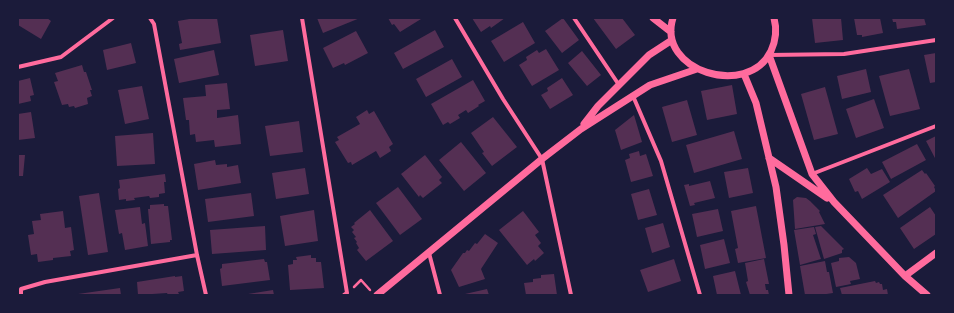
<!DOCTYPE html>
<style>
body{margin:0}
#map{position:relative;width:954px;height:313px;overflow:hidden;background:#1b1b3a;font-family:Commissioner,sans-serif}
canvas{display:block}
.frame{position:absolute;inset:0;border:19px solid #1b1b3a;pointer-events:none}
</style>
<div id="map">
<canvas width="954" height="313"></canvas>
<div class="frame"></div>
</div>
<script>
const ctx = document.querySelector('canvas').getContext('2d');
ctx.lineJoin = 'round';
function paint(path, color) { ctx.fillStyle = color; ctx.fill(path, 'evenodd'); }
function stroke(path, color, width, dash) { ctx.strokeStyle = color; ctx.lineWidth = width; ctx.lineCap = dash ? 'butt' : 'round'; ctx.setLineDash(dash || []); ctx.stroke(path); }
const building = new Path2D(`
 M18 18H47L51 21 41 39 18 25Z
 M195 18H217L221 43 180 50 179 44 182 43 178 21Z
 M317 18H360L323 33Z
 M388 18H420L421 19 400 32 394 24 392 25Z
 M472 18H505L491 28 490 26 481 32Z
 M563 18 579 40 562 53 545 31Z
 M593 18H622L635 35 616 49Z
 M812 18H841L843 40 815 43Z
 M854 18H880L883 33 862 37V35H857Z
 M892 18H924L926 25 897 29 896 22H893Z
 M523 22 535 43 504 62 491 41Z
 M283 30 288 61 255 66 250 35Z
 M435 30 444 47 403 69 394 53Z
 M356 31 368 53 345 65 344 63 333 68 323 48Z
 M131 43 136 63 107 70 103 50Z
 M546 49 559 70 532 86 519 65 527 60 526 57 537 50 539 53Z
 M214 50 219 75 179 83 174 59Z
 M582 51 601 75 587 86 568 63Z
 M936 53V82L930 83 924 55Z
 M452 59 462 77 426 97 416 79Z
 M82 65 84 72H86L92 90H90L92 96 87 98 88 104 75 108 74 106 69 107 68 104 62 105 54 82 58 81 55 73Z
 M866 69 871 92 842 99 837 76Z
 M909 69 920 109 890 116 879 76Z
 M30 78 34 95 30 96 31 101 18 104V81Z
 M562 78 573 95 550 109 541 95 548 91 547 88Z
 M473 80 485 101 478 105 479 106 468 113 466 110 458 115 460 118 450 124 448 122 443 125 431 104Z
 M227 83 230 109 217 110V118L238 115 241 144 215 147 214 140 196 142 195 134 190 135 189 120H186L183 98 206 96 205 85Z
 M732 85 737 114 707 120 701 91Z
 M142 86 149 119 125 124 118 90Z
 M825 87 838 134 814 140 801 94Z
 M874 99 884 128 856 138 846 109Z
 M687 100 697 135 672 142 662 107Z
 M367 110 369 114 374 111 393 144 389 147 391 151 380 158 376 151 352 165 351 162 348 163 335 142 339 140 337 137 360 124 356 117Z
 M31 112 35 138 18 140V114Z
 M634 115 642 142 621 150 615 130Z
 M493 117 517 147 492 166 482 153 484 152 471 133Z
 M299 121 303 152 270 156 265 126Z
 M734 131 742 159 694 173 686 145Z
 M153 133 155 164 117 166 115 136Z
 M936 136V160L926 141Z
 M461 142 486 173 464 191 439 160Z
 M917 144 926 160 891 179 882 162Z
 M639 151 640 156 646 154 653 176 631 182 625 160 630 158 629 154Z
 M18 155H25L23 176H18Z
 M425 155 442 177 439 180 442 183 423 198 420 195 419 197 401 174Z
 M215 160 216 165 227 164V167L238 165 241 183 198 190 194 164Z
 M305 168 309 194 276 199 272 173Z
 M748 168 753 193 729 198 724 172Z
 M867 168 871 174 882 169 890 182 862 199 858 191 855 192 849 179Z
 M922 170 925 174 926 173 935 186 934 187 936 191 898 218 883 195Z
 M165 174 166 182H164L165 193 159 194V197L150 198 149 196 134 198 135 200 126 201V199L119 200 118 189 120 188 119 180Z
 M710 181 715 198 694 203 695 205 690 206 684 185 689 184V186Z
 M398 187 422 219 400 235 376 203Z
 M649 189 657 215 638 220 631 194Z
 M99 193 108 252 88 255 79 196Z
 M251 193 254 216 208 222 205 199Z
 M797 197 806 198 810 201 820 211 819 212 825 224 795 229 793 200Z
 M164 204V206H168L172 240H170V242L151 244 148 209H150V205Z
 M756 206 766 258 738 263 735 249 738 248 731 211Z
 M140 207 142 224 145 223 148 246 125 250 122 233 119 234 115 210Z
 M930 207 936 216V234L914 249 900 228Z
 M718 209 723 231 697 237 692 214Z
 M314 210 318 241 285 246 280 216Z
 M370 210 393 241 366 261 357 250 359 248 356 243 357 242 354 238 356 237 352 232 354 230 351 227 355 224 354 223Z
 M63 211 65 228 71 227 74 250 70 251 71 256 53 258V260L38 262 37 254 31 255 28 235 34 234 32 221 41 220 40 214Z
 M523 211 539 232 535 235 541 243 538 246 544 253 535 261 534 259 527 265 499 230Z
 M663 223 670 247 652 253 645 228Z
 M265 226 266 250 212 254 210 230Z
 M821 226 844 249 842 250V253L824 259 815 227Z
 M814 227 816 234 813 235 821 259 800 265 794 230Z
 M485 234 498 243 481 269 485 279 459 287 451 270 463 253H465L467 250 469 251 475 243 477 244Z
 M724 239 730 263 705 269 700 245Z
 M311 255V258H316V262H321L324 288 290 290 288 265 293 264V260H297L296 257Z
 M849 257 856 263 860 279 850 281 851 284 836 287 831 263 839 261V258Z
 M264 259 265 262H267L270 280 222 286 220 269 222 268V264Z
 M674 259 681 281 648 292 640 270Z
 M764 259 769 284H765L766 290H768L769 295H750L746 282 748 281 745 263Z
 M825 261 827 272H829L833 293 820 295H805L800 266Z
 M735 271 741 295H717L713 276Z
 M554 274 557 295H526L524 283 533 282V279L541 278V275Z
 M175 276V277L182 276 184 291 178 292 179 294 168 295 167 293 138 295 137 282Z
 M875 281 876 283 879 282 880 284H882L883 290 887 289 888 295H842L840 288Z
 M120 288 121 295H78V294Z
 M487 289 489 295H465V294Z
 M273 290 274 295H248V294Z`);
const path = new Path2D(`
 M354 287 361 280 370 290`);
const minor = new Path2D(`
 M150 18 154 24 197 255 206 295
 M302 18 347 293 344 295
 M455 18 503 99 542 159 571 295
 M574 18 619 85
 M769 55 844 54 936 40
 M18 67 61 57 113 18
 M633 96 661 161 700 295
 M812 174 936 126
 M429 253 440 295
 M21 295V289L45 282 197 255`);
const tertiary = new Path2D(`
 M653 18 671 32
 M673 18C656 71 748 99 771 51 776 40 777 29 774 18
 M769 55 812 174 834 202 905 276 927 295
 M744 74 756 103 776 187 784 245 789 295
 M584 124 598 106 649 55 672 40
 M769 158 827 198
 M905 276 936 253
 M377 295 542 159 581 129 650 85 697 69`);
paint(building, '#542f53');
stroke(path, '#ff6b9d', 2.5);
stroke(minor, '#ff6b9d', 4);
stroke(tertiary, '#ff6b9d', 7);
</script>
